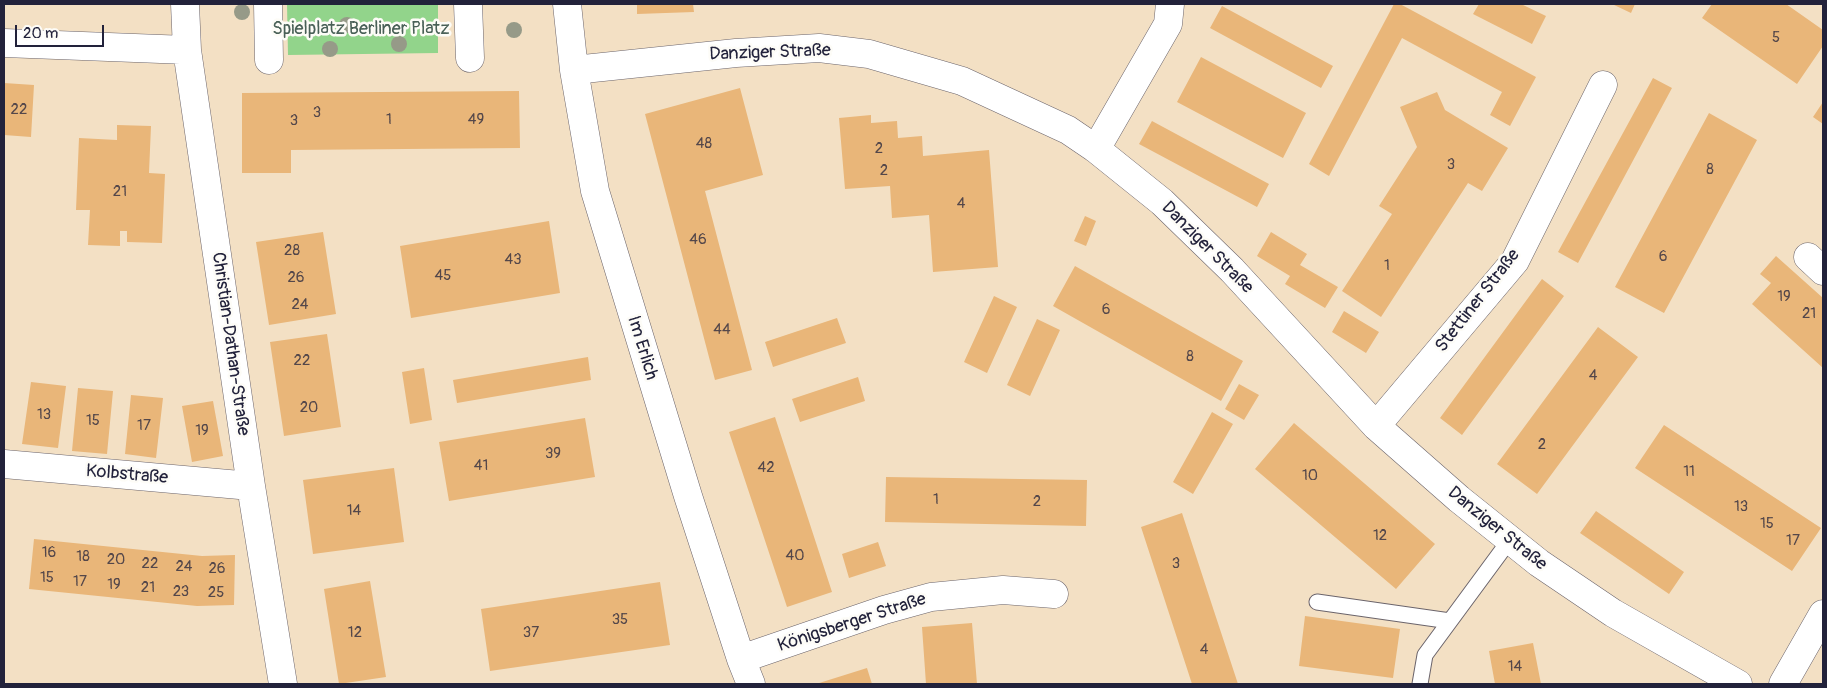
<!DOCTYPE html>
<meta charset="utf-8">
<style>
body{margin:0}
#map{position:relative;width:1827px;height:688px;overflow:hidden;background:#f3e0c4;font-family:Pangolin,sans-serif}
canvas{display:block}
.frame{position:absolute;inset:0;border:5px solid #22223b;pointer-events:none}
.scale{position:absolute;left:15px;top:25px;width:89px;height:22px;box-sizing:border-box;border:2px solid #22223b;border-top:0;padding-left:6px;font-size:15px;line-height:18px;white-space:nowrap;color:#22223b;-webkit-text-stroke:4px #fdfcf7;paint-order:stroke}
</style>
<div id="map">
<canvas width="1827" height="688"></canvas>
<div class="frame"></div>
<div class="scale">20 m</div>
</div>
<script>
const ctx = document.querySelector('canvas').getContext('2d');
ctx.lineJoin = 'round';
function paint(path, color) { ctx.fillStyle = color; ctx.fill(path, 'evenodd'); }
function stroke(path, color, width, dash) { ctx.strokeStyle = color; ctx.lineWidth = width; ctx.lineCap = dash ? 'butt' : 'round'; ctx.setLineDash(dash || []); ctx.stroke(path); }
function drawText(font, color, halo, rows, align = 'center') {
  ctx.font = font + ' Pangolin,sans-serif'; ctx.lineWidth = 5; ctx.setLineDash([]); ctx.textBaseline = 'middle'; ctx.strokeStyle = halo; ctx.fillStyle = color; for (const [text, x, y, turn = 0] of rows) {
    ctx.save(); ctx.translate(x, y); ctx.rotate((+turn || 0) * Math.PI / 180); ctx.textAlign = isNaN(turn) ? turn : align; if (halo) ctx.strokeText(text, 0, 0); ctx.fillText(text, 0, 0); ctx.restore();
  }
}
const green = new Path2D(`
 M287 4H438V53L288 55Z`);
const building = new Path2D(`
 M637 4H693L694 12 637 14Z
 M1394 4H1400L1536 77 1510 126 1490 115 1502 92 1402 38 1329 176 1309 164Z
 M1479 4H1521L1546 16 1532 44 1473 14Z
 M1612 4H1635L1631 13Z
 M1712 4H1786L1823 30V46L1797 84 1702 18Z
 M1222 6 1333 66 1321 88 1210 28Z
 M1201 57 1306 113 1283 158 1177 102Z
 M1653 78 1672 88 1578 263 1558 252Z
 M4 83 34 85 31 137 4 135Z
 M740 88 763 175 705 191 752 370 715 380 645 114Z
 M519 91 520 148 291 150V173H242V93Z
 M1437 92 1445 110 1508 148 1482 191 1468 183 1381 317 1342 291 1392 214 1379 206 1417 147 1400 107Z
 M1823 102V124L1813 117Z
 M1709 113 1757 140 1664 313 1615 287Z
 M871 115V123L897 121 898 138 922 136 923 156 989 150 998 267 933 272 929 215 892 218 890 186 845 189 839 118Z
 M1152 121 1269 184 1257 207 1139 144Z
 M117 125 151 126 149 173 165 174 162 243 127 242V231H120V246L88 245 90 210H76L79 138 117 140Z
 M1085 216 1096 221 1086 246 1074 241Z
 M549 221 560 293 411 318 400 246Z
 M323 232 336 314 269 325 256 242Z
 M1271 232 1307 254 1300 265 1338 287 1325 308 1285 284 1290 276 1257 256Z
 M1776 256 1823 298V368L1752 304 1771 283 1760 274Z
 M1075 266 1243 361 1221 401 1053 306Z
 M1542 279 1564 296 1462 435 1440 418Z
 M994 296 1017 307 987 373 964 362Z
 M1344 311 1379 332 1366 353 1332 332Z
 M837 318 846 343 773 367 765 342Z
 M1037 319 1060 330 1030 396 1007 385Z
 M1598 327 1638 357 1537 494 1497 464Z
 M327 334 341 427 284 436 270 342Z
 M588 357 591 380 457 403 453 380Z
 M424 368 432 420 410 424 402 372Z
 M858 377 865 401 800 422 792 399Z
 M31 382 66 386 58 448 22 444Z
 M1239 384 1259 395 1244 420 1225 409Z
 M78 388 113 391 107 454 72 451Z
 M131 395 163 398 156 458 125 454Z
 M213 401 223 456 192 462 182 406Z
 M1212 412 1233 424 1193 494 1173 482Z
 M775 417 832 592 787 607 729 432Z
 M585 418 595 477 449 501 439 442Z
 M1294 423 1435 544 1396 589 1255 469Z
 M1664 425 1821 528 1792 571 1635 468Z
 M394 468 404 542 313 554 303 480Z
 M886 477 1087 480 1086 526 885 522Z
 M1596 511 1684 572 1669 594 1580 533Z
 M1182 513 1211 602 1238 684H1192L1141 527Z
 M34 539 202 556 235 555 234 605 197 606 29 589Z
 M878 542 886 566 849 578 842 554Z
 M370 581 386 677 339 684 324 589Z
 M660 582 670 645 490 671 481 609Z
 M1305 616 1400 629 1393 678 1299 666Z
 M972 623 977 684H926L922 627Z
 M1533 643 1541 684H1495L1489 651Z
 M867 668 872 684H816Z`);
const lane = new Path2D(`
 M1317 602 1450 621
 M1420 684 1425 655 1509 541`);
const street = new Path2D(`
 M185 4 187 50 251 486 283 684
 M268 4 269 60
 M468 4 470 58
 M567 4 574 70 595 191 688 496 741 659 751 684
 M4 43 187 50
 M574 70 736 53 819 48 869 54 962 81 1068 130 1096 149 1162 202 1232 270 1376 426 1459 499 1539 563 1613 613 1738 684
 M1096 149 1168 24 1170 4
 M1808 257 1823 271
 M1376 426 1515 261 1603 85
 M4 464 251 486
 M741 659 884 610 931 597 1003 590 1054 594
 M1783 684 1823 614`);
const trees = [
 [242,12],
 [347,25],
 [514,30],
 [399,44],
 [330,49]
];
const numberNames = [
 ["5",1776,38],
 ["22",19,110],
 ["3",317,113],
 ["1",389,120],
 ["49",476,120],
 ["3",294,121],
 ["48",704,144],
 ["2",879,149],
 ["3",1451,165],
 ["8",1710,170],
 ["2",884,171],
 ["21",120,192],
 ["4",961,204],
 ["46",698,240],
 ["28",292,251],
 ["6",1663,257],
 ["43",513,260],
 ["1",1387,266],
 ["45",443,276],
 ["26",296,278],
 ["19",1784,297],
 ["24",300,305],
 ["6",1106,310],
 ["21",1809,314],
 ["44",722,330],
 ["8",1190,357],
 ["22",302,361],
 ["4",1593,376],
 ["20",309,408],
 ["13",44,415],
 ["15",93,421],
 ["17",144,426],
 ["19",202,431],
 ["2",1542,445],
 ["39",553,454],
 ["41",481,466],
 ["42",766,468],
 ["11",1689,472],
 ["10",1310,476],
 ["1",936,500],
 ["2",1037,502],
 ["13",1741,507],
 ["14",354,511],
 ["15",1767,524],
 ["12",1380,536],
 ["17",1793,541],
 ["16",49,553],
 ["40",795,556],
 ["18",83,557],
 ["20",116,560],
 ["22",150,564],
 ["3",1176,564],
 ["24",184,567],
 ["26",217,569],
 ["15",47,578],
 ["17",80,582],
 ["19",114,585],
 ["21",148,588],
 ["23",181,592],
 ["25",216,593],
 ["35",620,620],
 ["12",355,633],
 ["37",531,633],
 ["4",1204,650],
 ["14",1515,667]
];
const parkNames = [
 ["Spielplatz Berliner Platz",361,29]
];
const streetNames = [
 ["Danziger Straße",770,53,-2],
 ["Danziger Straße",1207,248,45],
 ["Stettiner Straße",1478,301,-52],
 ["Christian-Dathan-Straße",230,344,82],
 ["Im Erlich",642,348,73],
 ["Kolbstraße",127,475,5],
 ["Danziger Straße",1497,529,39],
 ["Königsberger Straße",852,623,-18]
];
paint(green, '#92d48b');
paint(building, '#e9b679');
stroke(lane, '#6b646b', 17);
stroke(street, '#6b646b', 29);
stroke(lane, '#fff', 15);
stroke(street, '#fff', 28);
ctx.fillStyle = '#969a88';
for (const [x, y] of trees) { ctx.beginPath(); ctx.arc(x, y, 8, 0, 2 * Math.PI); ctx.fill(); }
drawText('15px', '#54474a', null, numberNames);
drawText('18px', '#496057', '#fdfcf7', parkNames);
drawText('18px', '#22223b', '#fdfcf7', streetNames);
</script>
